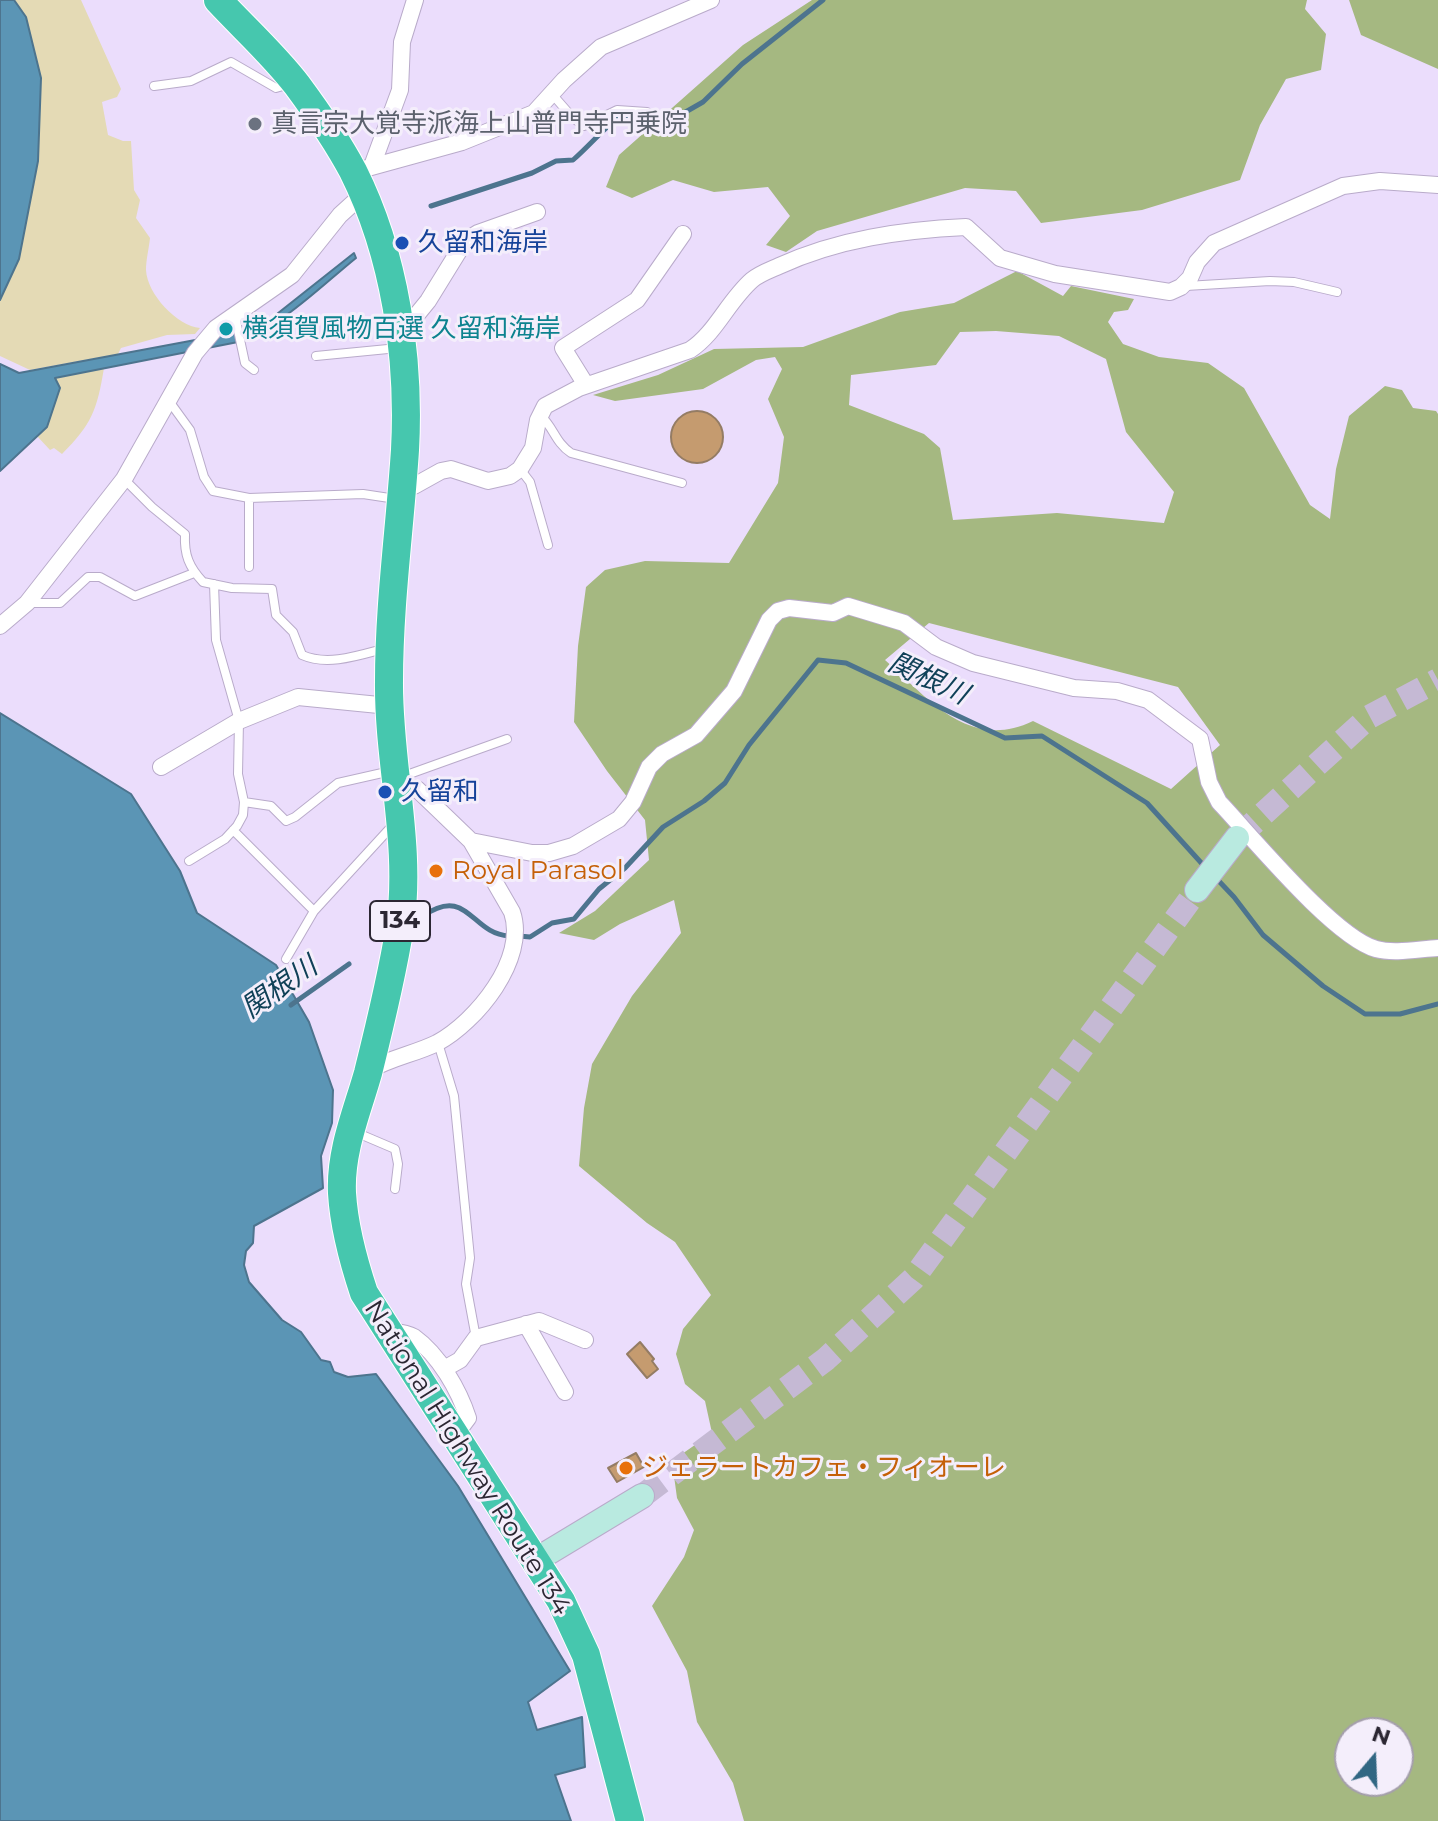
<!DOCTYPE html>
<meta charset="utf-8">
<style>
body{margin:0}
#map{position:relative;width:1438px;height:1821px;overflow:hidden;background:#ebddfc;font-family:Montserrat,sans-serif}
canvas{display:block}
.north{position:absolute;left:1334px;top:1717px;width:80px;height:80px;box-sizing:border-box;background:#f4eefb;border:2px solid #a49eab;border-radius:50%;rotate:19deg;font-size:22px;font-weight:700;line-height:32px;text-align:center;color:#2c2733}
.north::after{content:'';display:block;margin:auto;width:28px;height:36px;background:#316783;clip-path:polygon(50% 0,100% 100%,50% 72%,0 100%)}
</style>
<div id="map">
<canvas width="1438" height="1821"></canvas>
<div class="north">N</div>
</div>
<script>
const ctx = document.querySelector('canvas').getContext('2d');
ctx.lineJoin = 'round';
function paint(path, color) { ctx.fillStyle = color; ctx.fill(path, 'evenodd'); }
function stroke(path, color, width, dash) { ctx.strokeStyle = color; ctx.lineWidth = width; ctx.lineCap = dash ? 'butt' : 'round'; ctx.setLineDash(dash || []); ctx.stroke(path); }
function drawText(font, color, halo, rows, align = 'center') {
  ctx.font = font + ' Montserrat,"Noto Sans JP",sans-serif'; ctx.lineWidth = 6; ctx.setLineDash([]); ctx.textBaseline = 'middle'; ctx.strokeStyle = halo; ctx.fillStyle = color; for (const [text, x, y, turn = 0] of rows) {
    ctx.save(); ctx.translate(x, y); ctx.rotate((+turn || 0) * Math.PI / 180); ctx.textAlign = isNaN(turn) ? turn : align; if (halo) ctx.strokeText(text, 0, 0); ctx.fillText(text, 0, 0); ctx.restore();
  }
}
const forest = new Path2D(`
 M812 0H1307L1305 9 1326 34 1321 70 1286 79 1260 125 1240 180 1142 210 1041 223 1016 191 965 188 817 231 786 252 766 245 790 216 768 187 714 192 673 180 632 198 606 187 619 155 743 45Z
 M1349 0H1438V69L1361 35Z
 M1017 271 1063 296 1071 286 1134 299 1128 310 1114 312 1108 322 1123 344 1159 357 1208 363 1244 388 1310 505 1330 519 1336 469 1349 416 1385 386 1402 390 1413 408 1436 411 1438 414V1821H744L733 1783 697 1722 687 1671 652 1606 684 1557 694 1530 677 1498 672 1461 712 1433 705 1401 685 1384 676 1354 683 1329 711 1295 675 1242 647 1223 579 1166 584 1108 592 1064 632 996 681 933 674 900 620 924 594 940 559 933 595 911 649 860 645 820 607 771 574 722 578 646 586 587 605 570 645 561 729 563 778 483 784 437 768 399 782 369 775 357 756 360 703 389 615 401 593 395 658 375 714 349 803 347 900 312 954 303ZM996 331 1059 336 1106 359 1126 432 1174 492 1164 523 1057 513 953 520 940 448 924 434 849 405 851 375 936 365 960 332ZM929 623 1178 687 1220 745 1171 789 1033 721C969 752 928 698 885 660ZM1350 1733H1398V1781H1350Z`);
const sand = new Path2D(`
 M14 0H81L121 89 117 97 102 102 108 135 123 141H131L134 190 140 200 136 218 150 238C149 248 146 260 146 270 147 294 177 326 200 328L195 334 167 335 121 348 118 354 30 370 0 356V300L19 259 26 17Z
 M104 368C97 410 92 424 62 454L54 448 50 450 37 436 47 427 60 388 54 378Z`);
const water = new Path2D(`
 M0 0H14L26 17 41 78 38 161 19 259 0 300Z
 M354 253 356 258C319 288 283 325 238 342L55 378 60 388 47 427 0 471V364L19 373 254 329 263 325Z
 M0 713 131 794 180 871 197 913 276 965 309 1022 333 1090 332 1123 321 1156 323 1188 254 1226 253 1243 246 1251 244 1265 249 1282 282 1320 301 1332 321 1360 330 1362 334 1372 348 1377 376 1374 458 1486 570 1671 528 1702 537 1730 582 1717 585 1767 555 1775 571 1821H0Z`);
const stream = new Path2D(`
 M431 206 532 173 556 161 573 160C590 145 603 129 621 115L675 118 703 102 742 64 823 0
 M1215 877 1234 897 1263 935 1323 986 1365 1014H1400L1438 1004
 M423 916C468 885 471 934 509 936
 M519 936 530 937 552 923 574 919 599 889 625 868 663 827 704 801 725 783 749 745 818 660 846 663 1005 738 1042 736 1147 803 1205 867
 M291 1005 349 964`);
const building = new Path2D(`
 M671 437a26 26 0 1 1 52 0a26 26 0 1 1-52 0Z
 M640 1342 654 1359 652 1361 658 1369 647 1378 627 1354Z
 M636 1453 644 1467 617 1482 608 1468Z`);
const secondaryTunnel = new Path2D(`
 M1237 838 1369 717 1438 680
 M642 1496 826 1359 913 1279 1197 890`);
const service = new Path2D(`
 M154 86 191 81 231 62 276 88 290 84
 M552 94 573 118 584 126 617 110 647 112
 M1186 286 1270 281 1294 282 1337 292
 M235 316 245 363 254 370
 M316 356 398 348
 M169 401 190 430 204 477 213 491 249 498 363 494 396 499
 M541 416C554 428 555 442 571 453L682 483
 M520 469 530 482 548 545
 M124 479 152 507 185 534C184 555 189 567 203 582L232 588 272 589 276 615 293 632 302 655C327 666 357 656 383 649
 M249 567V498
 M28 603H60L88 577H100L135 596 194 573
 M401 777 507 739
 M244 802 271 806 286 821 295 817 338 783 391 771
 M233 830 314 911
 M189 861 225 839 237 826 243 815 244 802 238 774 239 721 216 640 214 584
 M286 959 314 911 392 826
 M438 1043 454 1096 470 1258 466 1284 476 1338
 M355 1132 395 1149 398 1164 395 1189`);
const minor = new Path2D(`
 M372 166 400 90 402 42 415 0
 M353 172 462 142 534 113 564 80 601 47 711 0
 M401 334 428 301 465 241 478 233 537 212
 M586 385 563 348 637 300 683 234
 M401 486H414L441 471 451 469 488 481 510 476 520 469 533 448 538 420 545 406 579 388 690 350C716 333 728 301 752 280 759 274 770 270 779 266 838 239 902 230 966 227L1000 258 1055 274 1170 292 1181 287 1190 278 1197 262 1214 243 1343 186 1380 181 1438 185
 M0 626 27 603 124 479 195 353 216 328 292 275 340 215 362 195
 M161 767 239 721 298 697 389 706
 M397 783 417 789 471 841 532 853H549L573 846 619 819 633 802 649 767 662 754 696 735 734 691 769 620 778 611 789 608 833 613 848 606 904 623 936 647 973 663 1074 688 1117 691 1148 700 1200 739 1209 782 1219 802C1253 838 1334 937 1376 949 1394 954 1419 949 1438 948
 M368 1071C389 1058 415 1054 437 1043 476 1022 528 959 512 912L471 841
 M526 1324 565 1392
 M388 1331C396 1332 407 1333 414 1337 439 1355 459 1390 468 1418L456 1434
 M444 1369 460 1360 476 1338 539 1321 585 1340`);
const secondary = new Path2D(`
 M1197 890 1237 838
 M536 1560 642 1496`);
const trunk = new Path2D(`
 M218 0C244 28 274 55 297 85 317 112 337 141 353 171 395 255 410 357 405 450 400 527 389 604 389 681 388 763 412 845 400 926 392 976 380 1025 368 1073 357 1112 340 1151 342 1193 344 1227 353 1260 364 1293L561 1601 586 1655 630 1821`);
const markers = [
 [255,124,8,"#6b7280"],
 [402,243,8,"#1a4fb4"],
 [226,329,8,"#0f9aa8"],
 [385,792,8,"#1a4fb4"],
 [436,871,8,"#e8710a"],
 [626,1468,8,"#e8710a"]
];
const shields = [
 [400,921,60]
];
const shieldNames = [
 ["134",400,921]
];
const worshipNames = [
 ["真言宗大覚寺派海上山普門寺円乗院",271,124]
];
const transitNames = [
 ["久留和海岸",418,243],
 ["久留和",401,792]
];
const cultureNames = [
 ["横須賀風物百選 久留和海岸",242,329]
];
const foodNames = [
 ["Royal Parasol",452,871],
 ["ジェラートカフェ・フィオーレ",642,1468]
];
const streetNames = [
 ["National Highway Route 134",467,1458,58]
];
const waterNames = [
 ["関根川",928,679,25],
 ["関根川",280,988,-35]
];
paint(forest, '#a5b881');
paint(sand, '#e4dab5');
paint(water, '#5b95b5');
stroke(water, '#4d748e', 2);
stroke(stream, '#4d748e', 5);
paint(building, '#c59b6f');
stroke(building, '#947c64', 2);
stroke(secondaryTunnel, '#c5b9d4', 24, [24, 12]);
stroke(service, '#b9abca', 10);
stroke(minor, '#b9abca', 18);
stroke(secondary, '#b9abca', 26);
stroke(trunk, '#fff', 30);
stroke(service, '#fff', 8);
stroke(minor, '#fff', 16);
stroke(secondary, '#b9eae0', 24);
stroke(trunk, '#46c7ae', 28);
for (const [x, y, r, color] of markers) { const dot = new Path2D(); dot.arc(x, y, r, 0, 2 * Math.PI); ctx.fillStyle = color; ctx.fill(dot); stroke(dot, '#f4eefb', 3); }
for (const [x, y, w] of shields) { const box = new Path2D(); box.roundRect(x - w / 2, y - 20, w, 40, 6); ctx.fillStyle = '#f4eefb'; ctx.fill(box); stroke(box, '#2c2733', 2); }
drawText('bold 24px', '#2c2733', null, shieldNames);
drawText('26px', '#5b616d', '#f4eefb', worshipNames, 'left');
drawText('26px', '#164399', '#f4eefb', transitNames, 'left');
drawText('26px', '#0d838f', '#f4eefb', cultureNames, 'left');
drawText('26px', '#c56008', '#f4eefb', foodNames, 'left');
drawText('26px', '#2c2733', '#f4eefb', streetNames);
drawText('italic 28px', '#104158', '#f4eefb', waterNames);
</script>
